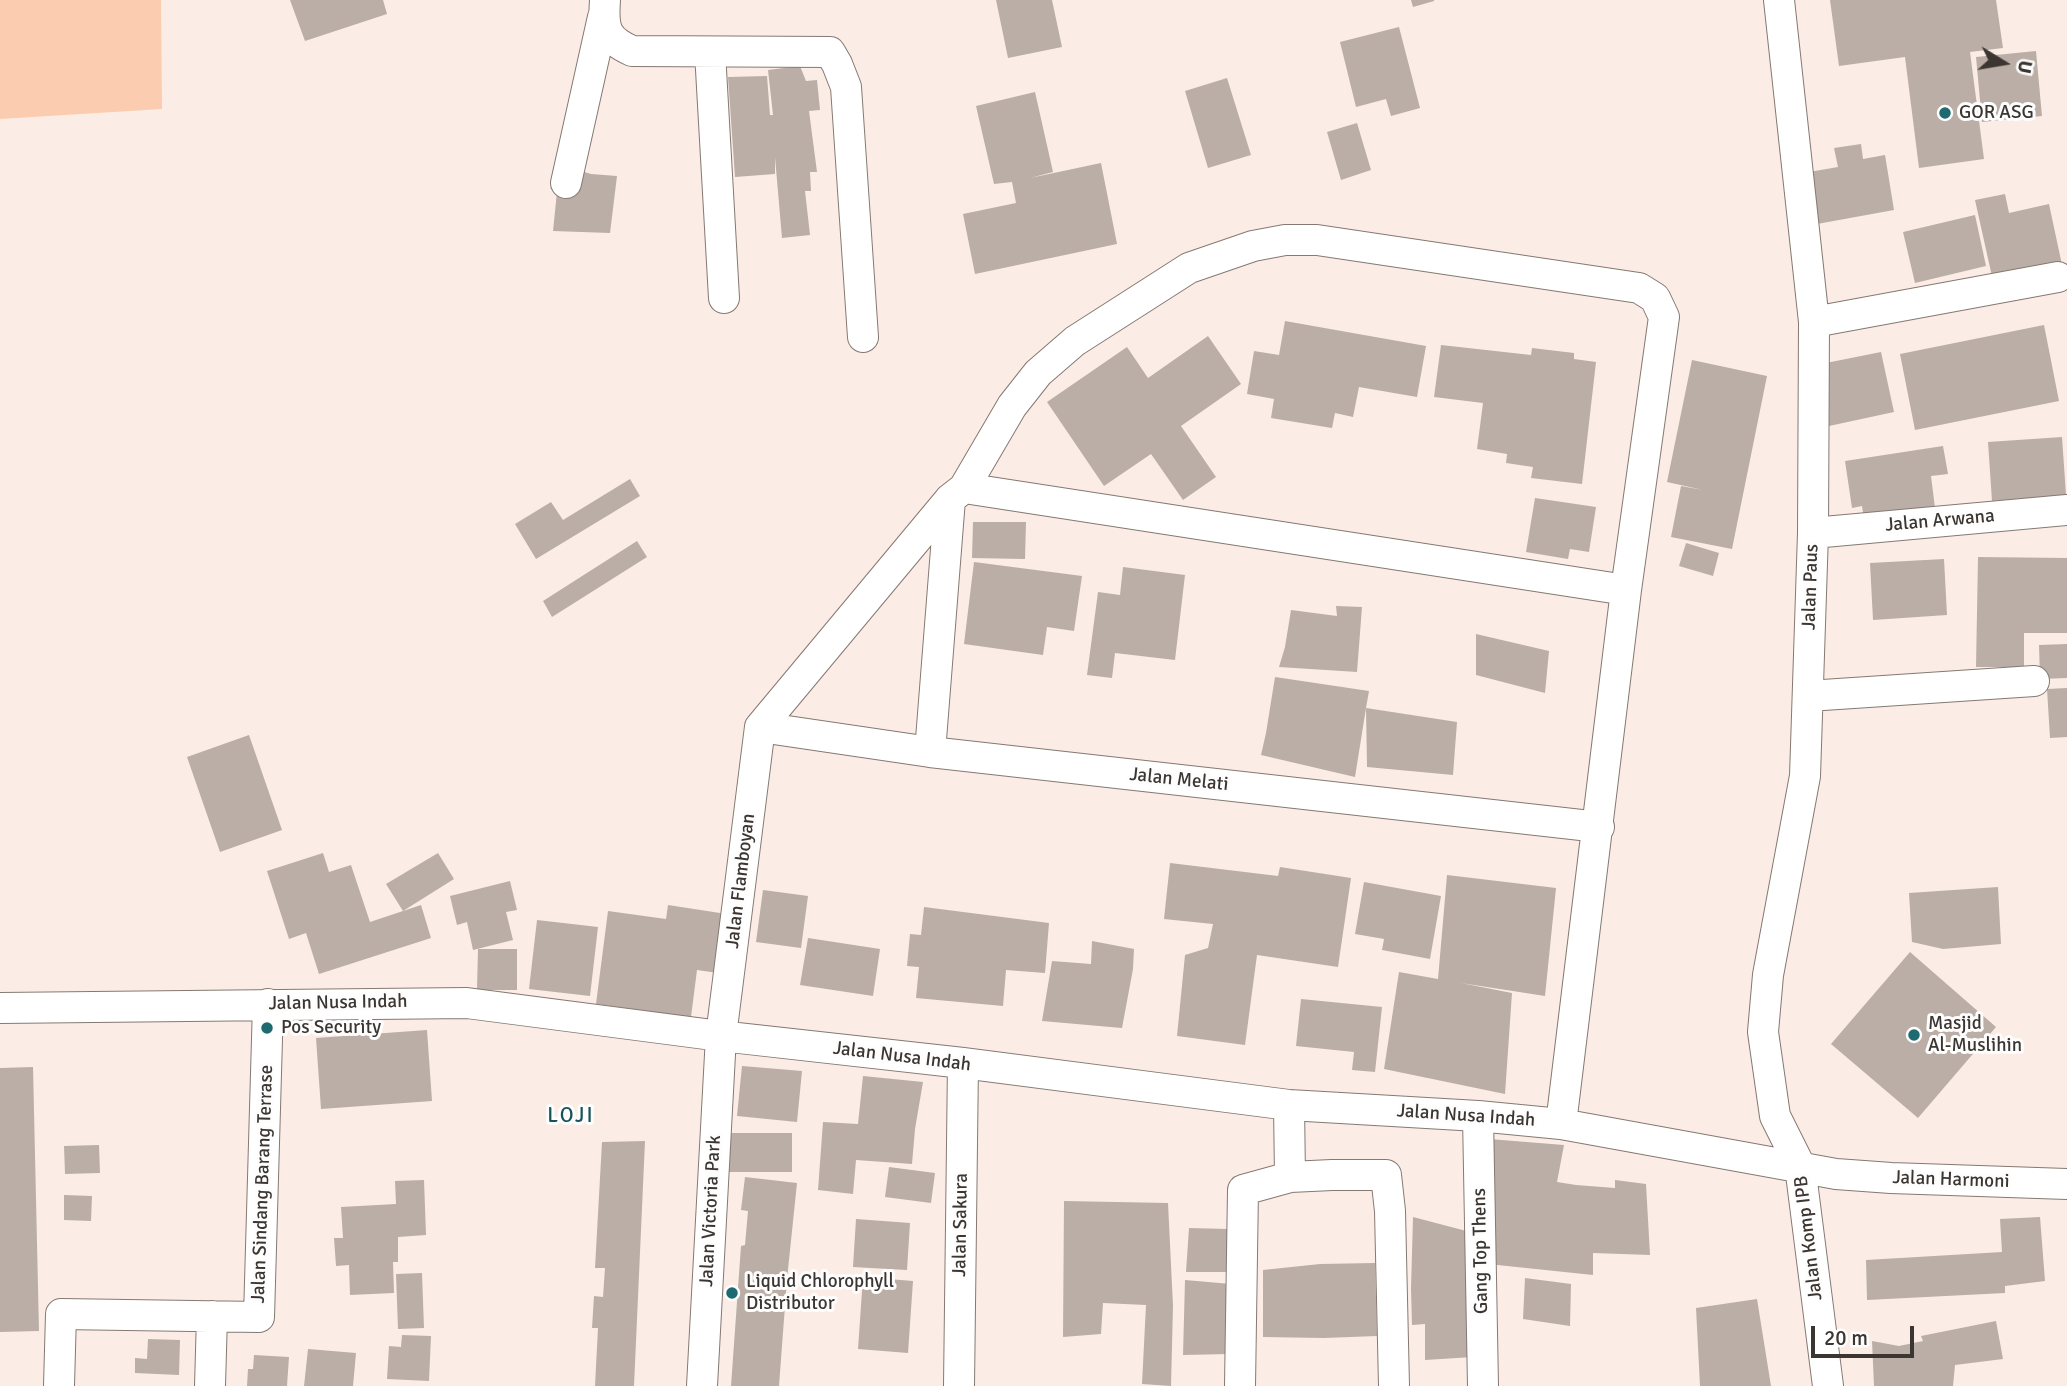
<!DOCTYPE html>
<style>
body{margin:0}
#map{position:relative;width:2067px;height:1386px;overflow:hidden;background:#fbede5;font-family:Signika,sans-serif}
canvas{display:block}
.north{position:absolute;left:1969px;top:28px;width:70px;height:70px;-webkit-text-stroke:5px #fdfdfd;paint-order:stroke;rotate:101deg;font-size:19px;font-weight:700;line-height:28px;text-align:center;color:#3c3633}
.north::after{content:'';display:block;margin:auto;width:24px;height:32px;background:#3c3633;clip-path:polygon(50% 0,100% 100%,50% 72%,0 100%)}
.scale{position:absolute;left:1811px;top:1326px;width:103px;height:32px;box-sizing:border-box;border:4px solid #3c3633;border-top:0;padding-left:9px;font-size:21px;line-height:24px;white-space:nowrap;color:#3c3633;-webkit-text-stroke:5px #fdfdfd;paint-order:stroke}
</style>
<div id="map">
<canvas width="2067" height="1386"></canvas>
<div class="north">U</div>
<div class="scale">20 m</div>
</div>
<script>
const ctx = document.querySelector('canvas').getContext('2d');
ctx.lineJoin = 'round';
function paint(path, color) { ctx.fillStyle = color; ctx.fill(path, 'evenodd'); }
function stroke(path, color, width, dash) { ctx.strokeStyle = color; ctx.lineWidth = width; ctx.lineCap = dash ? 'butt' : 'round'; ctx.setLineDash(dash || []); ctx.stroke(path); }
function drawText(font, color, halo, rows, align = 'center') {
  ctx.font = font + ' Signika,sans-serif'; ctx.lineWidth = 6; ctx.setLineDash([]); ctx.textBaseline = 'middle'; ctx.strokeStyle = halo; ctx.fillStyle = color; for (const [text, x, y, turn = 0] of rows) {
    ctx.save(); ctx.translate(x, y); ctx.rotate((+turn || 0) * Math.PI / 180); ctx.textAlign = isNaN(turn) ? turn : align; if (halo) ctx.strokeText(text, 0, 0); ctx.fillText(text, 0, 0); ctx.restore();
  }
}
const green = new Path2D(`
 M0 0H161L162 109 0 119Z`);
const building = new Path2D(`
 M290 0H383L387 14 305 41Z
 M996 0H1052L1062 47 1008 58Z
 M1411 0H1434V1L1413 7Z
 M1830 0H1996L2003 48 1970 52 1984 159 1919 168 1905 57 1839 66Z
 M1399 27 1420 108 1391 116 1386 99 1356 107 1340 42Z
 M2036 51 2042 116 1982 122 1976 57Z
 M800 66 806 81 817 80 820 110 809 111 817 172H810L811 191H805L810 235 782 238 775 157V174L735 177 728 77 767 76 770 115H773L768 70Z
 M1227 78 1251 155 1208 168 1185 91Z
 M1035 92 1053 172 1030 178 1101 163 1117 244 975 274 963 214 1016 203 1012 182 994 184 976 106Z
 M1357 123 1371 170 1341 180 1327 132Z
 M1861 144 1863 159 1885 155 1894 210 1817 224 1809 172 1838 167 1834 148Z
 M571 168 591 174 617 176 610 233 553 231 558 182Z
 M2005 194 2009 213 2049 204 2062 265 1993 281 1975 200Z
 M1975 215 1986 266 1915 283 1903 232Z
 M1285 321 1426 346 1417 397 1359 387 1353 417 1335 413 1332 428 1271 418 1274 399 1247 394 1254 351 1279 355Z
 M2044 325 2059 401 1915 430 1900 354Z
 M1208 336 1241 384 1181 426 1216 477 1183 500 1151 454 1104 486 1047 402 1127 347 1148 378Z
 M1441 345 1531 355 1532 348 1574 353V359L1596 362 1582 484 1531 478 1533 467 1506 463 1507 454 1477 449 1483 403 1434 397Z
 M1881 352 1894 412 1829 426 1816 365Z
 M1692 360 1767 376 1732 549 1671 537 1681 486 1703 490 1667 482Z
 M2062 437 2066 495 1992 501 1988 442Z
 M1943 446 1948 474 1931 476 1935 508 1864 519 1862 506 1852 508 1845 461Z
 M630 479 640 496 536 559 515 524 551 502 563 520Z
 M1535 498 1596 507 1589 552 1570 549 1568 559 1526 552Z
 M973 522H1026L1025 559 972 558Z
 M637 541 647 557 552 617 543 601Z
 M1686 543 1719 553 1713 576 1679 566Z
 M1978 557 2067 558V633H2024V667H1976Z
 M1944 559 1947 615 1873 620 1870 563Z
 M974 562 1082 576 1074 631 1047 627 1043 655 964 644Z
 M1123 567 1185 575 1175 660 1115 653 1112 678 1087 675 1098 592 1120 595Z
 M1336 606 1362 607 1357 672 1279 667 1285 647 1291 610 1337 616Z
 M1476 634 1549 651 1545 693 1476 675Z
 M2067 644V678L2040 679 2039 645Z
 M1275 677 1369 691 1366 708 1457 722 1453 775 1367 767 1366 708 1355 777 1261 755 1266 733Z
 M2067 688V737L2050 738 2047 689Z
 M249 735 282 830 220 852 187 757Z
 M323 853 329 872 351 865 370 922 421 905 431 938 319 974 306 933 289 939 267 871Z
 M438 853 454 879 403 911 386 884Z
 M1170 863 1278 876 1280 867 1351 878 1338 967 1257 955 1245 1045 1177 1036 1185 955 1208 948 1213 924 1164 919Z
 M1447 875 1556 888 1545 996 1461 983 1512 993 1505 1094 1384 1069 1399 972 1438 979Z
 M510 881 517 910 506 912 513 940 473 950 467 922 457 925 450 896Z
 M1364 882 1441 896 1430 959 1382 950 1384 939 1355 934Z
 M1998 887 2001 944 1943 949 1912 942 1909 893Z
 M763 890 808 896 801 948 756 942Z
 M668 905 733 915 725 974 697 970 691 1017 596 1004 608 911 666 919Z
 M924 907 1049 923 1045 973 1006 970 1003 1006 916 998 919 967 907 966 910 934 921 935Z
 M537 920 598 927 590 996 529 989Z
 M808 938 880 949 873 996 800 985Z
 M1092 941 1134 949 1133 969 1122 1028 1042 1021 1052 961 1091 964Z
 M478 949H517V990H477Z
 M1910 952 1996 1027 1918 1118 1831 1044Z
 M1301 999 1382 1007 1375 1072 1352 1070 1354 1052 1296 1046Z
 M427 1030 432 1101 321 1109 316 1038Z
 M742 1066 802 1071 797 1122 737 1116Z
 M33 1067 39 1331 0 1332V1068Z
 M863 1076 923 1082 915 1129 912 1164 856 1160 853 1194 818 1190 823 1122 858 1124Z
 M730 1133H792V1172H729Z
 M1489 1139 1564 1145 1557 1182 1576 1185 1615 1188V1180L1646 1184 1650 1255 1593 1253V1275L1488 1264Z
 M645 1141 634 1386H595L598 1328H592L594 1296 603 1297 605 1268H595L602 1142Z
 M99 1145 100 1173 65 1174 64 1146Z
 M889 1167 935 1173 931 1203 885 1197Z
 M745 1177 797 1183 787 1279 779 1386H731L741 1246 745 1245 748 1211 741 1210Z
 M424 1180 426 1235 398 1237V1262H393L394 1293 350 1295 349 1265 336 1266 334 1238H343L341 1207 396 1204 395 1181Z
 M64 1195 92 1196 91 1221 64 1220Z
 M1064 1201 1168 1203 1173 1306 1171 1386 1142 1384 1146 1305 1103 1303 1101 1334 1063 1337Z
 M1413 1217 1474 1233 1473 1357 1425 1360V1324L1412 1325 1411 1289Z
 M2040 1217 2045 1281 2005 1286V1293L1867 1300 1866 1260 2002 1252 2000 1219Z
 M856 1219 910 1223 907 1270 853 1267Z
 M1189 1228 1228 1229 1226 1272H1186Z
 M1375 1263 1377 1336 1324 1338 1263 1337V1270L1320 1264Z
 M422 1273 424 1328 398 1329 396 1274Z
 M863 1277 913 1281 908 1353 858 1349Z
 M1525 1278 1571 1284 1570 1326 1523 1319Z
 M1185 1280 1231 1284 1228 1354 1183 1355Z
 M1757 1299 1771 1386H1700L1696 1308Z
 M1996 1321 2003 1359 1955 1365 1953 1386H1874L1872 1341 1899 1346 1923 1341 1921 1336Z
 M402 1335 431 1336 429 1381 387 1379 389 1346 401 1347Z
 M148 1339 180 1340 179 1375 135 1373V1358L147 1359Z
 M308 1349 356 1353 353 1386H304Z
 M254 1355 289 1357 287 1386H247L248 1369H253Z`);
const street = new Path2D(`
 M605 0C603 28 605 39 632 51L830 52 837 64 846 87 863 337
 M1779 0 1814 322 1813 533 1805 776 1768 975 1763 1032 1775 1116 1800 1166 1828 1386
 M710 52 724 298
 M566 183 603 17
 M1814 322 2058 277
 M964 488 1626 590
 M1813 533 2067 510
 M1808 696 2034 681
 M760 727 950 499 964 488 1012 406 1038 373 1075 341 1189 268 1253 246 1285 240H1317L1639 288 1655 298 1664 317 1626 590 1561 1124
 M760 727 930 752 1599 827
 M930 752 950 499
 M0 1008 467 1003 721 1036 963 1063 1289 1105 1478 1116 1561 1124 1836 1174 1891 1178 2067 1184
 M1289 1105 1290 1177
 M1478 1116 1483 1386
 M59 1386 61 1314 259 1317 268 1004
 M210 1386 212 1316
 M702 1386 721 1036 760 727
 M959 1386 963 1063
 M1240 1386 1243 1190 1290 1177 1332 1175H1386L1390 1211 1394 1386`);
const markers = [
 [1945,113,7,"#1e6a71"],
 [267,1028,7,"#1e6a71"],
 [1914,1035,7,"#1e6a71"],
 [732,1293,7,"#1e6a71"]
];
const poiNames = [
 ["GOR ASG",1959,113],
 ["Masjid",1928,1024],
 ["Al-Muslihin",1928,1046],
 ["Pos Security",281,1028],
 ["Liquid Chlorophyll",746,1282],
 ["Distributor",746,1304]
];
const streetNames = [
 ["Jalan Arwana",1940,521,-5],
 ["Jalan Paus",1811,587,-88],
 ["Jalan Melati",1179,780,6],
 ["Jalan Flamboyan",741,881,-83],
 ["Jalan Nusa Indah",338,1003,-1],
 ["Jalan Nusa Indah",902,1057,7],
 ["Jalan Nusa Indah",1466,1116,4],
 ["Jalan Harmoni",1951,1180,2],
 ["Jalan Sindang Barang Terrase",263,1184,-88],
 ["Jalan Victoria Park",711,1211,-87],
 ["Jalan Sakura",961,1225,-89],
 ["Jalan Komp IPB",1809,1238,-97],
 ["Gang Top Thens",1481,1251,-91]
];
const neighbourhoodNames = [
 ["LOJI",571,1116]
];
paint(green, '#fbccaf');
paint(building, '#baaea6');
stroke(street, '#857972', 32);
stroke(street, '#fff', 30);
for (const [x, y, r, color] of markers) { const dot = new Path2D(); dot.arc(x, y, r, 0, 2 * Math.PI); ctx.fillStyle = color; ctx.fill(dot); stroke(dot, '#fdfdfd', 2.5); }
drawText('19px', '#3c3633', '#fdfdfd', poiNames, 'left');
drawText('19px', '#3c3633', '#fdfdfd', streetNames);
ctx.letterSpacing = '2px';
drawText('21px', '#185359', '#fdfdfd', neighbourhoodNames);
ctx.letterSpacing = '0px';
</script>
